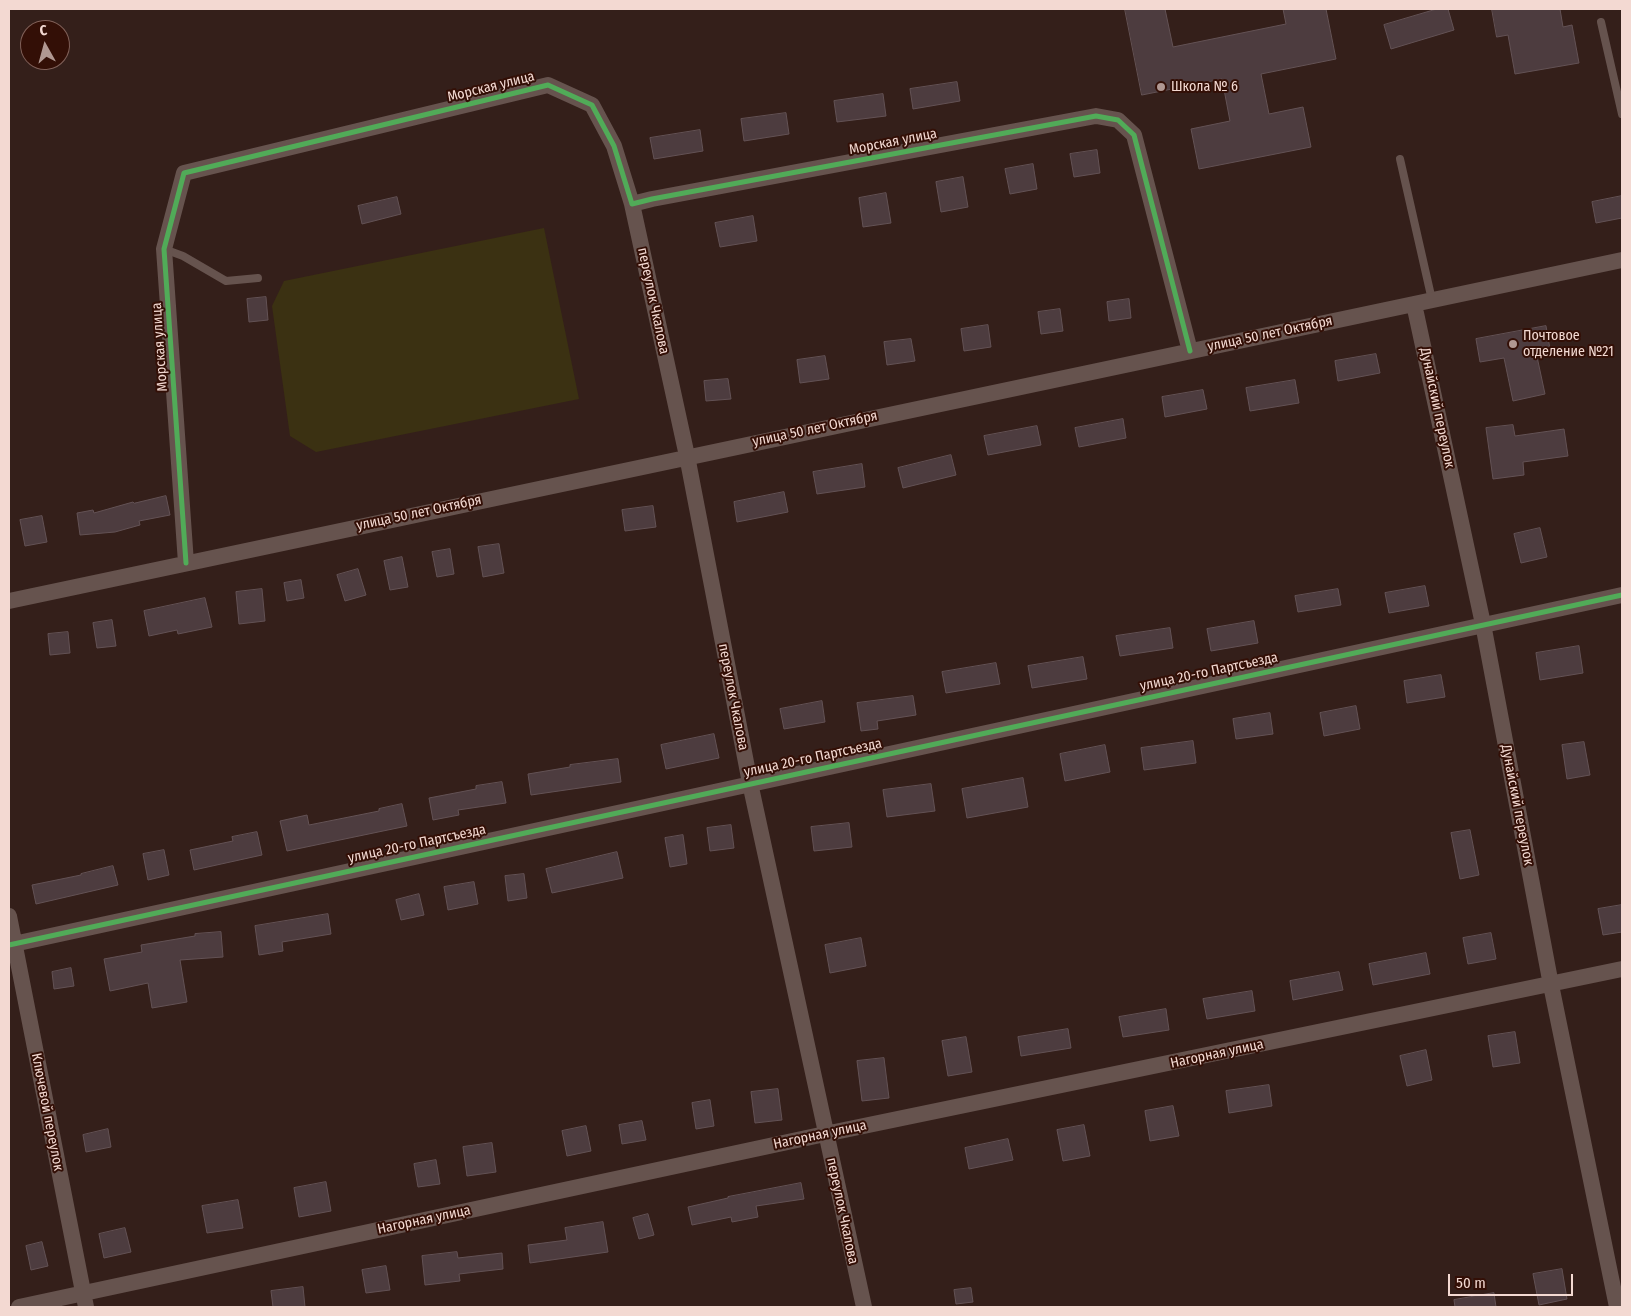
<!DOCTYPE html>
<meta charset="utf-8">
<style>
body{margin:0}
#map{position:relative;width:1631px;height:1316px;overflow:hidden;background:#341f1a;font-family:"Fira Sans Condensed",sans-serif}
canvas{display:block}
.frame{position:absolute;inset:0;border:10px solid #f3d9d2;pointer-events:none}
.north{position:absolute;left:20px;top:20px;width:50px;height:50px;box-sizing:border-box;background:#330f06;border:1px solid #806058;border-radius:50%;rotate:353deg;font-size:14px;font-weight:700;line-height:20px;text-align:center;color:#f3d9d2}
.north::after{content:'';display:block;margin:auto;width:18px;height:22px;background:#b09892;clip-path:polygon(50% 0,100% 100%,50% 72%,0 100%)}
.scale{position:absolute;left:1448px;top:1274px;width:125px;height:22px;box-sizing:border-box;border:2px solid #f3d9d2;border-top:0;padding-left:6px;font-size:15px;line-height:18px;white-space:nowrap;color:#f3d9d2;-webkit-text-stroke:4px #330f06;paint-order:stroke}
</style>
<div id="map">
<canvas width="1631" height="1316"></canvas>
<div class="frame"></div>
<div class="north">С</div>
<div class="scale">50 m</div>
</div>
<script>
const ctx = document.querySelector('canvas').getContext('2d');
ctx.lineJoin = 'round';
function paint(path, color) { ctx.fillStyle = color; ctx.fill(path, 'evenodd'); }
function stroke(path, color, width, dash) { ctx.strokeStyle = color; ctx.lineWidth = width; ctx.lineCap = dash ? 'butt' : 'round'; ctx.setLineDash(dash || []); ctx.stroke(path); }
function drawText(font, color, halo, rows, align = 'center') {
  ctx.font = font + ' "Fira Sans Condensed",sans-serif'; ctx.lineWidth = 4; ctx.setLineDash([]); ctx.textBaseline = 'middle'; ctx.strokeStyle = halo; ctx.fillStyle = color; for (const [text, x, y, turn = 0] of rows) {
    ctx.save(); ctx.translate(x, y); ctx.rotate((+turn || 0) * Math.PI / 180); ctx.textAlign = isNaN(turn) ? turn : align; if (halo) ctx.strokeText(text, 0, 0); ctx.fillText(text, 0, 0); ctx.restore();
  }
}
const green = new Path2D(`
 M544 228 579 399 316 452 290 436 272 306 284 281Z`);
const building = new Path2D(`
 M1125 9H1165L1173 47 1286 24 1283 9H1326L1336 59 1261 74 1269 114 1303 107 1311 147 1199 169 1191 129 1230 121 1222 79 1142 95Z
 M1437 9H1448L1454 30 1391 49 1384 25Z
 M1492 9H1560L1563 27 1572 25 1579 63 1515 74 1508 35 1497 37Z
 M957 82 960 101 913 109 910 89Z
 M883 94 886 116 837 122 834 101Z
 M786 113 789 134 744 141 741 119Z
 M700 130 703 151 654 159 650 138Z
 M1097 150 1100 173 1074 177 1070 154Z
 M1033 164 1037 189 1010 194 1005 169Z
 M963 177 968 207 941 212 936 182Z
 M886 193 891 223 863 227 859 198Z
 M1622 196V218L1596 223 1592 202Z
 M397 197 401 214 362 224 358 206Z
 M753 216 757 241 720 247 715 223Z
 M266 297 268 320 249 322 247 299Z
 M1129 299 1131 318 1109 321 1107 302Z
 M1060 309 1063 331 1041 334 1038 312Z
 M988 325 991 347 964 351 961 329Z
 M1546 326 1550 349 1536 352 1545 394 1513 401 1504 358 1480 362 1476 339Z
 M911 339 915 361 887 365 884 342Z
 M1376 354 1380 373 1338 381 1335 361Z
 M825 356 829 379 800 383 797 360Z
 M728 379 731 399 706 401 704 381Z
 M1295 380 1299 403 1250 411 1246 388Z
 M1203 390 1207 409 1165 417 1162 397Z
 M1123 419 1126 438 1079 447 1075 428Z
 M1513 425 1515 436 1564 429 1568 456 1523 462 1524 475 1493 479 1486 428Z
 M1037 426 1041 445 988 455 984 436Z
 M951 455 956 475 903 488 898 468Z
 M862 464 865 487 817 494 813 472Z
 M784 492 788 512 737 522 734 502Z
 M166 496 170 515 139 521 140 525 115 532 80 535 77 513 93 510 94 513 133 502 134 503Z
 M653 506 656 527 625 531 622 510Z
 M42 516 47 542 25 546 20 520Z
 M1540 528 1547 557 1521 563 1514 534Z
 M499 544 504 573 483 577 478 547Z
 M450 549 454 574 437 577 432 552Z
 M402 557 408 587 390 590 384 561Z
 M358 569 366 595 345 601 337 575Z
 M301 580 304 598 287 601 284 583Z
 M1425 586 1429 606 1389 613 1385 593Z
 M262 589 265 621 239 624 236 592Z
 M1338 589 1341 605 1298 612 1295 596Z
 M205 598 212 627 178 634 177 630 149 636 144 611Z
 M112 620 116 646 97 648 93 623Z
 M1254 621 1258 643 1211 651 1207 629Z
 M1170 628 1173 648 1120 656 1116 636Z
 M68 632 70 653 50 655 48 634Z
 M1579 646 1583 673 1540 680 1536 653Z
 M1083 657 1087 679 1032 688 1028 666Z
 M996 663 1000 684 946 693 942 672Z
 M1441 675 1445 697 1407 703 1404 681Z
 M913 696 916 715 877 721 878 729 861 731 857 703Z
 M822 701 825 722 784 729 780 709Z
 M1356 706 1360 729 1324 736 1320 713Z
 M1270 713 1273 734 1236 739 1233 719Z
 M714 734 719 758 666 769 661 745Z
 M1193 741 1196 763 1144 770 1141 748Z
 M1584 742 1590 775 1567 779 1562 745Z
 M1105 745 1110 772 1065 781 1060 754Z
 M618 759 621 782 531 795 528 774 570 767V765Z
 M1023 778 1028 807 967 818 962 789Z
 M502 782 506 803 458 810 459 815 433 820 429 798 476 789V786Z
 M931 784 935 811 887 817 883 790Z
 M402 804 407 826 287 851 280 821 307 815 309 825 379 811V809Z
 M849 823 852 847 814 851 811 827Z
 M731 825 734 848 710 851 707 828Z
 M1470 830 1479 875 1460 879 1451 833Z
 M257 832 262 855 194 870 190 850 233 841 232 837Z
 M683 835 687 864 670 867 665 838Z
 M164 850 169 875 148 880 143 854Z
 M617 852 623 878 552 893 546 869Z
 M113 866 118 885 36 904 32 885 81 875V874Z
 M524 874 527 898 508 901 505 876Z
 M474 882 478 904 448 910 444 887Z
 M419 894 424 915 401 920 396 900Z
 M1622 905V932L1603 935 1598 909Z
 M328 914 331 934 282 942 283 951 259 955 255 926Z
 M221 932 223 957 180 960 187 1002 152 1008 148 983 110 991 104 959 142 952 141 945 195 936V934Z
 M1491 933 1496 959 1468 964 1463 938Z
 M861 938 866 966 830 973 825 945Z
 M1426 953 1430 974 1373 985 1369 964Z
 M71 968 74 986 54 989 52 972Z
 M1339 972 1343 990 1293 1000 1290 981Z
 M1252 991 1255 1011 1207 1019 1203 999Z
 M1166 1009 1169 1030 1123 1037 1119 1017Z
 M1068 1029 1071 1048 1021 1056 1018 1037Z
 M1515 1032 1520 1063 1493 1067 1488 1036Z
 M966 1037 972 1072 948 1076 942 1041Z
 M1426 1050 1432 1080 1407 1086 1400 1056Z
 M884 1058 889 1098 862 1101 857 1061Z
 M1269 1085 1272 1106 1229 1113 1226 1091Z
 M778 1089 782 1120 755 1123 751 1092Z
 M710 1100 714 1126 696 1129 692 1103Z
 M1173 1106 1179 1136 1150 1141 1145 1111Z
 M642 1121 646 1140 622 1144 619 1125Z
 M1084 1125 1090 1156 1063 1161 1057 1130Z
 M586 1126 591 1151 567 1156 562 1131Z
 M108 1129 111 1147 86 1152 83 1135Z
 M1008 1139 1013 1160 969 1169 965 1148Z
 M492 1143 496 1172 467 1176 463 1147Z
 M436 1160 440 1184 418 1187 414 1164Z
 M326 1182 331 1211 299 1217 294 1188Z
 M801 1183 804 1199 756 1206 758 1217 732 1222 731 1217 692 1225 688 1207 728 1198V1197Z
 M238 1200 243 1228 207 1233 202 1206Z
 M648 1214 654 1235 639 1239 633 1218Z
 M603 1222 608 1252 530 1263 528 1245 567 1240 565 1228Z
 M125 1228 131 1252 104 1258 99 1234Z
 M42 1242 48 1266 31 1270 26 1246Z
 M457 1252 458 1258 502 1253 503 1269 459 1274 460 1281 425 1285 422 1256Z
 M386 1266 390 1290 366 1293 362 1270Z
 M1562 1269 1567 1299 1539 1305 1533 1274Z
 M303 1287 305 1307H273L271 1291Z
 M971 1288 973 1302 956 1304 954 1290Z
 M1494 1293 1496 1307H1455L1454 1300Z`);
const lane = new Path2D(`
 M1601 22 1622 114
 M1400 159 1432 300
 M164 249 183 256 226 281 258 278`);
const street = new Path2D(`
 M632 204 687 456 750 783 864 1307
 M1414 304 1483 624 1551 985 1617 1307
 M186 563 164 249 184 173 548 85 592 105 614 146 632 204 652 199 1096 116 1118 120 1134 135 1190 351
 M9 601 1622 260
 M9 916 86 1307
 M9 945 1622 595
 M19 1307 825 1134 1622 969`);
const cycleway = new Path2D(`
 M186 563 164 249 184 173 548 85 592 105 614 146 632 204 652 199 1096 116 1118 120 1134 135 1190 351
 M9 945 1622 595`);
const markers = [
 [1161,87,5,"#b09892"],
 [1513,344,5,"#b09892"]
];
const streetNames = [
 ["Морская улица",491,87,-14],
 ["Морская улица",893,142,-11],
 ["переулок Чкалова",653,301,78],
 ["улица 50 лет Октября",1270,334,-12],
 ["Морская улица",160,347,-94],
 ["Дунайский переулок",1437,408,78],
 ["улица 50 лет Октября",815,429,-12],
 ["улица 50 лет Октября",419,513,-12],
 ["улица 20-го Партсъезда",1209,672,-12],
 ["переулок Чкалова",733,697,79],
 ["улица 20-го Партсъезда",813,758,-12],
 ["Дунайский переулок",1517,805,79],
 ["улица 20-го Партсъезда",417,844,-12],
 ["Нагорная улица",1217,1054,-12],
 ["Ключевой переулок",47,1112,79],
 ["Нагорная улица",820,1135,-12],
 ["переулок Чкалова",842,1211,78],
 ["Нагорная улица",424,1220,-12]
];
const poiNames = [
 ["Школа № 6",1171,87],
 ["Почтовое",1523,336],
 ["отделение №21",1523,352]
];
paint(green, '#3b3112');
paint(building, '#4d3c3f');
stroke(building, '#635255', 1);
stroke(lane, '#66534e', 8);
stroke(street, '#66534e', 16);
stroke(cycleway, '#51ab58', 5);
for (const [x, y, r, color] of markers) { const dot = new Path2D(); dot.arc(x, y, r, 0, 2 * Math.PI); ctx.fillStyle = color; ctx.fill(dot); stroke(dot, '#330f06', 2); }
drawText('14px', '#f3d9d2', '#330f06', streetNames);
drawText('14px', '#f3d9d2', '#330f06', poiNames, 'left');
</script>
